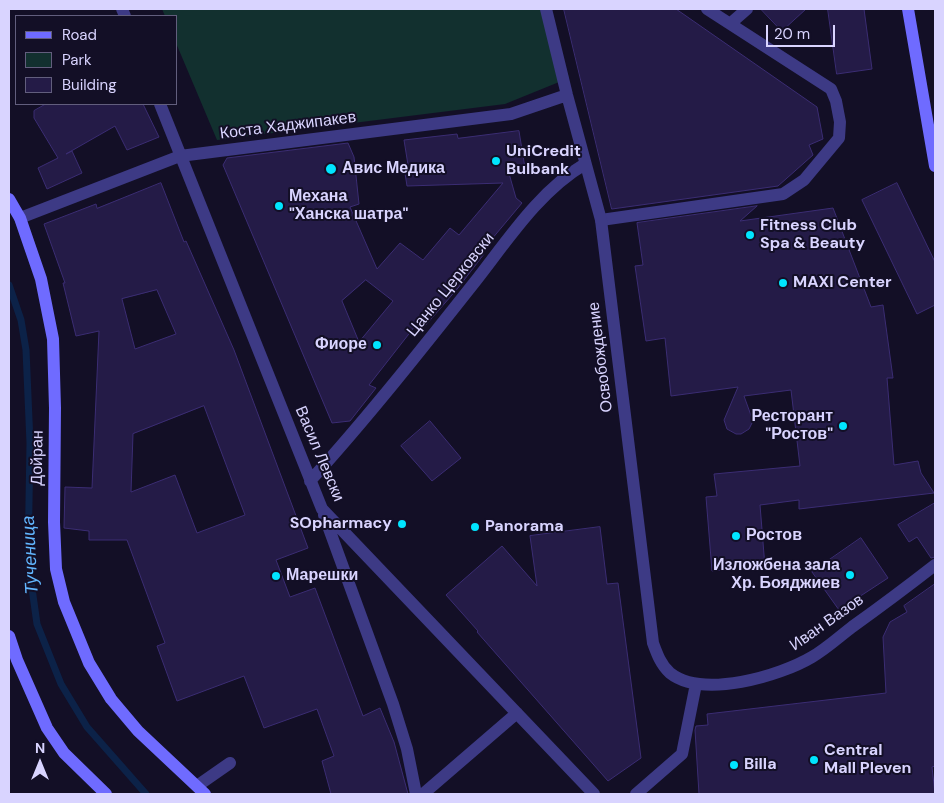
<!DOCTYPE html>
<meta charset="utf-8">
<style>
body{margin:0}
#map{position:relative;width:944px;height:803px;overflow:hidden;background:#130f26;font-family:"DM Sans",sans-serif}
canvas{display:block}
.frame{position:absolute;inset:0;border:10px solid #d9d4ff;pointer-events:none}
.legend{position:absolute;left:15px;top:15px;width:162px;height:90px;box-sizing:border-box;background:#130f26;border:1px solid #625e7d;margin:0;padding:6px 9px;list-style:none;font-size:15px;color:#d9d4ff}
.legend li{display:flex;align-items:center;gap:10px;height:25px}
.legend b{width:25px;border:1px solid #625e7d}
.north{position:absolute;left:15px;top:738px;width:50px;height:50px;-webkit-text-stroke:4px #130f26;paint-order:stroke;rotate:0deg;font-size:14px;font-weight:700;line-height:20px;text-align:center;color:#d9d4ff}
.north::after{content:'';display:block;margin:auto;width:18px;height:22px;background:#d9d4ff;clip-path:polygon(50% 0,100% 100%,50% 72%,0 100%)}
.scale{position:absolute;left:766px;top:25px;width:69px;height:22px;box-sizing:border-box;border:2px solid #d9d4ff;border-top:0;padding-left:6px;font-size:15px;line-height:18px;white-space:nowrap;color:#d9d4ff;-webkit-text-stroke:4px #130f26;paint-order:stroke}
</style>
<div id="map">
<canvas width="944" height="803"></canvas>
<div class="frame"></div>
<ul class="legend">
<li><b style="height:6px;background:#6f6bff"></b>Road</li>
<li><b style="height:14px;background:#12302f"></b>Park</li>
<li><b style="height:14px;background:#241b47"></b>Building</li>
</ul>
<div class="north">N</div>
<div class="scale">20 m</div>
</div>
<script>
const ctx = document.querySelector('canvas').getContext('2d');
ctx.lineJoin = 'round';
function paint(path, color) { ctx.fillStyle = color; ctx.fill(path, 'evenodd'); }
function stroke(path, color, width, dash) { ctx.strokeStyle = color; ctx.lineWidth = width; ctx.lineCap = dash ? 'butt' : 'round'; ctx.setLineDash(dash || []); ctx.stroke(path); }
function drawText(font, color, halo, rows, align = 'center') {
  ctx.font = font + ' "DM Sans",sans-serif'; ctx.lineWidth = 4; ctx.setLineDash([]); ctx.textBaseline = 'middle'; ctx.strokeStyle = halo; ctx.fillStyle = color; for (const [text, x, y, turn = 0] of rows) {
    ctx.save(); ctx.translate(x, y); ctx.rotate((+turn || 0) * Math.PI / 180); ctx.textAlign = isNaN(turn) ? turn : align; if (halo) ctx.strokeText(text, 0, 0); ctx.fillText(text, 0, 0); ctx.restore();
  }
}
const green = new Path2D(`
 M162 9H549L569 78 505 104 217 140 176 43V16H165Z`);
const stream = new Path2D(`
 M9 285 21 320 26 350 30 443 28 560 37 624 61 684 87 727 146 794`);
const building = new Path2D(`
 M564 9H676L817 107 823 139 809 145 813 155 778 186 612 209Z
 M761 9H806L782 31Z
 M828 9H864L872 69 837 74Z
 M46 104H143L159 137 127 150 115 126 66 154 72 151 82 173 47 189 38 168 58 158 34 118V111Z
 M519 131 525 168 508 170 516 198 522 203 481 252 484 254 458 288 425 326 419 321 369 385 376 388 350 421 332 423 223 165 227 158 348 143 354 157 359 204 350 207 377 269 400 243 423 260 450 228 459 235 503 183 407 186 404 167 408 165 404 140 457 134 458 138ZM366 280 393 301 359 342 342 301Z
 M161 183 184 242 186 241 234 350 308 548 276 560 290 597 315 588 363 716 380 708 394 742 408 794H331L322 761 334 756 317 709 264 728 244 676 177 701 157 646 165 643 127 540H89V531L64 528 65 487 92 488 99 331 76 336 63 283H65L44 224 96 204 97 208ZM157 290 176 334 135 349 122 299ZM204 406 245 515 197 533 175 475 131 492 133 434Z
 M897 183 935 262V305L917 314 862 200Z
 M757 206 740 221 833 208 871 307 883 305 893 378H887L894 465 918 461 921 473 934 493 799 509V500L760 505 765 567 712 571 706 497 717 496 714 474 800 466 791 390 744 396 753 421 749 429 741 434H736L727 429 724 420 738 387 671 396 665 338 646 341 635 266 643 265 637 223Z
 M430 421 461 458 432 481 401 446Z
 M935 503V557L931 558 917 537 909 542 898 525Z
 M600 527 607 584 618 583 641 758 608 781 477 632 478 631 446 595 502 546 537 586 530 536Z
 M861 538 888 578 839 610 812 572Z
 M935 584V766L932 767 935 794H699L695 730 696 726 708 725 707 714 886 693 883 637 890 622 907 612 904 606Z`);
const lane = new Path2D(`
 M731 23 747 9
 M601 220 783 194 804 180 839 138 840 122 836 101 831 89 707 9
 M197 786 230 763`);
const street = new Path2D(`
 M122 9 125 16
 M546 9 567 95 601 220 653 643C657 654 661 665 670 673 703 699 780 676 812 657 826 649 839 637 852 627 880 607 908 586 935 565
 M160 104 322 509 594 794
 M20 218 180 156 511 114 567 95
 M310 481C368 417 421 350 474 283 507 241 539 191 585 164
 M324 515 393 704 407 749 416 794
 M423 794 517 713
 M636 794 682 754 696 684`);
const secondary = new Path2D(`
 M908 9 935 166
 M9 199 20 218 41 279 53 339 55 408 54 522 56 569 64 602 89 663 111 699 138 731 205 794
 M9 636 17 660 47 728 64 753 106 794`);
const markers = [
 [496,161,5,"#00e5ff"],
 [331,169,6,"#00e5ff"],
 [279,206,5,"#00e5ff"],
 [750,235,5,"#00e5ff"],
 [783,283,5,"#00e5ff"],
 [377,345,5,"#00e5ff"],
 [843,426,5,"#00e5ff"],
 [402,524,5,"#00e5ff"],
 [475,527,5,"#00e5ff"],
 [736,536,5,"#00e5ff"],
 [850,575,5,"#00e5ff"],
 [276,576,5,"#00e5ff"],
 [814,760,5,"#00e5ff"],
 [734,765,5,"#00e5ff"]
];
const streetNames = [
 ["Коста Хаджипакев",288,126,-7],
 ["Цанко Церковски",451,285,-51],
 ["Освобождение",601,357,-97],
 ["Васил Левски",319,454,67],
 ["Дойран",38,458,-89],
 ["Иван Вазов",827,623,-35]
];
const poiNames = [
 ["UniCredit",506,152],
 ["Bulbank",506,170],
 ["Авис Медика",342,169],
 ["Механа",289,197],
 ["\"Ханска шатра\"",289,215],
 ["Fitness Club",760,226],
 ["Spa & Beauty",760,244],
 ["MAXI Center",793,283],
 ["Фиоре",367,345,"right"],
 ["Ресторант",833,417,"right"],
 ["\"Ростов\"",833,435,"right"],
 ["SOpharmacy",392,524,"right"],
 ["Panorama",485,527],
 ["Ростов",746,536],
 ["Изложбена зала",840,566,"right"],
 ["Хр. Бояджиев",840,584,"right"],
 ["Марешки",286,576],
 ["Central",824,751],
 ["Mall Pleven",824,769],
 ["Billa",744,765]
];
const waterNames = [
 ["Тученица",31,555,-93]
];
paint(green, '#12302f');
stroke(stream, '#0c2248', 7);
paint(building, '#241b47');
stroke(building, '#3b2d73', 1);
stroke(lane, '#3d3a85', 12);
stroke(street, '#3d3a85', 12);
stroke(secondary, '#6f6bff', 12);
for (const [x, y, r, color] of markers) { const dot = new Path2D(); dot.arc(x, y, r, 0, 2 * Math.PI); ctx.fillStyle = color; ctx.fill(dot); stroke(dot, '#130f26', 2); }
drawText('16px', '#d9d4ff', '#130f26', streetNames);
drawText('bold 16px', '#d9d4ff', '#130f26', poiNames, 'left');
drawText('italic 18px', '#62b6ff', '#130f26', waterNames);
</script>
